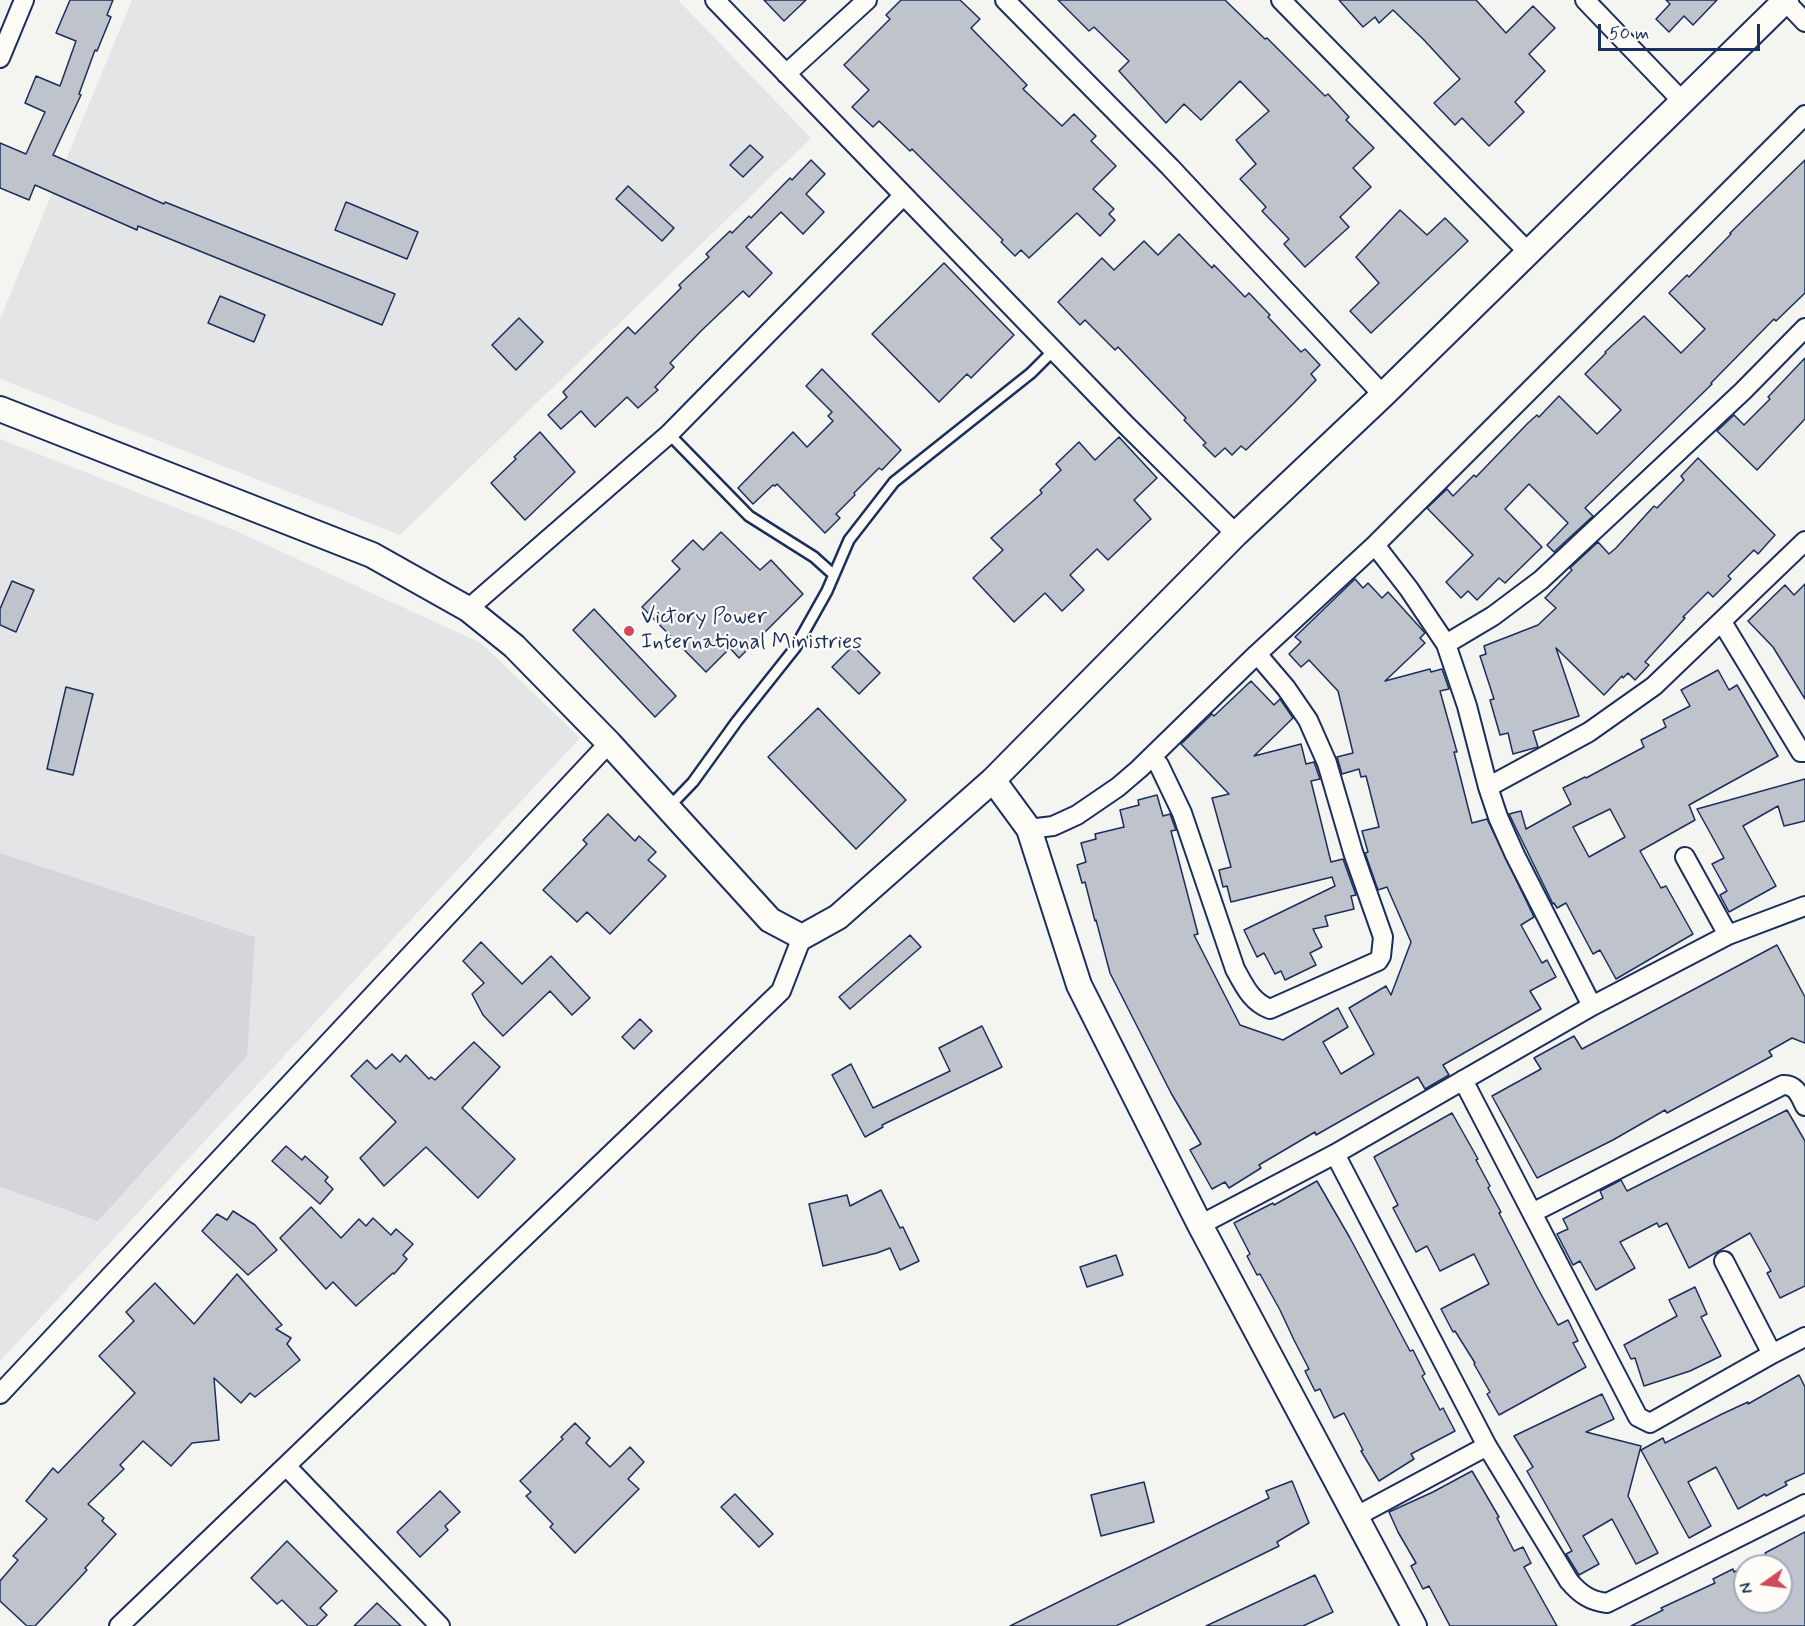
<!DOCTYPE html>
<style>
body{margin:0}
#map{position:relative;width:1805px;height:1626px;overflow:hidden;background:#f4f4f1;font-family:Mynerve,sans-serif}
canvas{display:block}
.north{position:absolute;left:1733px;top:1554px;width:60px;height:60px;box-sizing:border-box;background:#fdfcf7;border:2px solid #a3aaba;border-radius:50%;rotate:256deg;font-size:16px;font-weight:700;line-height:24px;text-align:center;color:#1b2f5e}
.north::after{content:'';display:block;margin:auto;width:21px;height:27px;background:#d1495b;clip-path:polygon(50% 0,100% 100%,50% 72%,0 100%)}
.scale{position:absolute;left:1598px;top:24px;width:162px;height:27px;box-sizing:border-box;border:3px solid #1b2f5e;border-top:0;padding-left:8px;font-size:18px;line-height:21px;white-space:nowrap;color:#1b2f5e;-webkit-text-stroke:4px #fdfcf7;paint-order:stroke}
</style>
<div id="map">
<canvas width="1805" height="1626"></canvas>
<div class="north">N</div>
<div class="scale">50 m</div>
</div>
<script>
const ctx = document.querySelector('canvas').getContext('2d');
ctx.lineJoin = 'round';
function paint(path, color) { ctx.fillStyle = color; ctx.fill(path, 'evenodd'); }
function stroke(path, color, width, dash) { ctx.strokeStyle = color; ctx.lineWidth = width; ctx.lineCap = dash ? 'butt' : 'round'; ctx.setLineDash(dash || []); ctx.stroke(path); }
function drawText(font, color, halo, rows, align = 'center') {
  ctx.font = font + ' Mynerve,sans-serif'; ctx.lineWidth = 4.5; ctx.setLineDash([]); ctx.textBaseline = 'middle'; ctx.strokeStyle = halo; ctx.fillStyle = color; for (const [text, x, y, turn = 0] of rows) {
    ctx.save(); ctx.translate(x, y); ctx.rotate((+turn || 0) * Math.PI / 180); ctx.textAlign = isNaN(turn) ? turn : align; if (halo) ctx.strokeText(text, 0, 0); ctx.fillText(text, 0, 0); ctx.restore();
  }
}
const built = new Path2D(`
 M132 0H678L811 138 400 535 0 379V319Z
 M0 439 236 531 481 643 580 738 0 1361Z`);
const green = new Path2D(`
 M0 853 255 937 247 1056 98 1221 0 1187Z`);
const building = new Path2D(`
 M70 0H113L107 15 111 17 97 51 95 50 79 94 81 95 53 155 164 204 165 202 395 294 382 325 138 226 137 230 35 185 29 200 0 188V143L26 154 45 112 25 103 36 76 60 86 76 41 56 33Z
 M764 0H806L784 21Z
 M901 0H960L980 19 971 28 1027 85 1023 89 1062 126 1074 114 1096 136 1091 141 1116 166 1093 189 1114 209 1109 214 1115 220 1100 236 1077 213 1029 258 1021 250 1015 256 1001 242 1003 240 912 149 910 151 879 121 873 127 852 107 869 90 844 65 890 19 886 15Z
 M1058 0H1225L1265 39 1267 38 1325 96 1328 94 1349 117 1346 120 1374 148 1353 168 1371 187 1340 217 1349 227 1305 267 1284 244 1289 239 1262 211 1266 207 1240 179 1256 164 1236 140 1269 111 1240 81 1201 120 1184 104 1166 123 1119 71 1129 61 1094 27 1089 31Z
 M1339 0H1476L1506 33 1533 6 1555 28 1529 54 1545 71 1515 102 1524 112 1489 146 1462 118 1455 125 1434 103 1460 79 1424 40 1393 10 1379 23 1375 17 1363 27Z
 M1666 0H1717L1693 25 1684 16 1669 32 1656 19 1670 4Z
 M750 145 763 157 743 177 730 165Z
 M811 160 825 174 806 194 824 212 803 234 781 212 746 247 772 273 749 297 743 291 701 331 670 363 674 367 655 387 658 390 638 408 627 397 595 427 581 411 561 429 548 415 567 397 563 392 628 327 635 334 681 288 679 285 709 257 706 254 730 231 732 233 749 216 751 218 790 178 792 180Z
 M1805 160V293L1776 321 1774 319 1711 383 1712 384 1585 508 1593 516 1554 552 1547 545 1568 523 1529 484 1505 509 1542 547 1505 583 1499 578 1477 600 1468 591 1461 598 1446 582 1473 555 1427 508 1447 489 1453 496 1474 475 1476 477 1528 423 1537 415 1539 417 1559 396 1597 434 1621 410 1585 374 1606 353 1605 352 1644 316 1681 353 1705 329 1669 293 1687 275 1689 277 1731 234 1730 233Z
 M628 186 674 228 662 241 616 199Z
 M346 202 418 232 407 259 335 230Z
 M1400 210 1427 235 1445 218 1468 241 1371 333 1350 311 1379 283 1356 257Z
 M1179 234 1212 268 1214 265 1245 297 1249 293 1270 315 1268 317 1301 352 1305 349 1320 365 1311 374 1316 380 1294 403 1246 450 1241 446 1232 455 1225 448 1215 457 1203 445 1206 443 1184 420 1186 418 1118 347 1115 350 1085 320 1080 325 1058 302 1102 258 1114 270 1144 241 1158 255Z
 M944 263 1014 335 971 378 967 374 939 402 872 334Z
 M220 296 265 315 254 342 208 323Z
 M519 318 543 342 516 370 492 345Z
 M1805 358V419L1757 470 1717 431 1734 415 1744 425 1770 399 1768 397Z
 M822 369 901 450 882 470 879 468 854 493 855 495 836 514 840 518 825 533 777 484 775 486 773 485 753 504 738 488 793 432 807 447 833 421 828 416 832 412 806 386Z
 M540 432 575 472 525 520 491 483 516 459 514 457Z
 M1119 437 1157 478 1134 500 1151 519 1108 560 1097 549 1070 575 1084 590 1062 611 1045 593 1014 622 973 578 1003 550 991 538 1042 493 1040 490 1061 470 1056 464 1079 442 1095 460Z
 M1698 458 1775 535 1758 554 1754 550 1728 576 1731 579 1713 597 1708 592 1683 617 1685 618 1645 662 1649 665 1635 680 1628 673 1623 678 1622 676 1604 695 1556 648 1579 716 1533 731 1538 747 1513 754 1508 733 1500 735 1490 700 1494 699 1480 656 1486 654 1484 646 1538 625 1556 608 1545 598 1572 570 1570 568 1598 542 1609 554 1616 548 1654 506 1657 508 1684 480 1681 476Z
 M721 532 760 570 771 560 803 594 739 658 730 648 706 672 642 607 680 569 672 561 693 540 703 550Z
 M1355 579 1363 588 1368 583 1382 598 1388 592 1425 633 1420 638 1425 643 1385 681 1430 669 1431 672 1442 669 1449 689 1440 691 1457 752H1454L1472 823 1487 819 1534 917 1521 925 1542 963 1547 960 1556 977 1530 991 1541 1009 1443 1065 1449 1075 1425 1089 1418 1077 1316 1135 1315 1132 1259 1165 1261 1168 1229 1188 1225 1182 1212 1189 1190 1150 1201 1144 1171 1093 1110 973 1096 920 1095 921 1085 882 1082 883 1077 865 1086 862 1081 843 1096 839 1095 834 1124 827 1120 810 1139 805 1138 800 1157 795 1163 816 1170 814 1176 830 1171 831 1198 934 1194 935 1240 1025 1283 1040 1338 1008 1348 1027 1323 1042 1341 1074 1374 1054 1349 1008 1386 986 1391 995 1411 942 1387 887 1378 890 1365 853 1368 852 1362 831 1379 827 1366 776 1361 777 1359 769 1342 774 1337 757 1353 753 1338 691 1309 660 1301 667 1289 654 1301 642 1295 637Z
 M12 581 34 590 16 632 0 625V609Z
 M1805 584V699L1773 647 1748 621 1785 585 1794 595Z
 M594 609 676 696 655 717 573 630Z
 M853 646 880 673 859 694 832 667Z
 M1718 670 1729 690 1737 685 1778 756 1689 805 1695 820 1640 851 1661 888 1666 886 1693 934 1616 979 1600 950 1593 954 1566 903 1557 908 1554 903 1553 904 1509 814 1521 811 1526 829 1571 804 1563 788 1585 777 1586 778 1644 747 1641 740 1666 727 1663 720 1690 706 1681 690ZM1610 809 1625 837 1589 857 1573 827Z
 M1251 681 1274 705 1280 699 1293 718 1254 756 1301 744 1306 764 1314 762 1320 779 1311 781 1331 862 1343 859 1356 895 1351 896 1354 909 1325 916 1328 926 1313 929 1322 947 1310 953 1316 965 1285 980 1281 971 1275 974 1264 953 1257 957 1244 930 1335 886 1332 877 1231 902 1227 886 1223 887 1219 870 1231 867 1212 798 1229 794 1181 744 1212 714 1214 716Z
 M66 687 93 694 73 775 47 769Z
 M818 708 906 800 856 849 768 757Z
 M1805 779V821L1784 826 1778 806 1743 826 1776 886 1729 912 1720 895 1727 891 1712 864 1724 858 1697 809Z
 M608 814 635 841 639 836 656 852 648 860 666 876 610 934 587 912 577 922 543 890 587 844 583 840Z
 M910 935 921 947 850 1009 839 997Z
 M481 942 522 984 551 956 590 998 572 1015 550 991 503 1036 483 1015 472 994 484 983 463 961Z
 M1777 945 1805 997V1043L1792 1038 1769 1051 1772 1056 1715 1087 1667 1113 1665 1110 1613 1140 1537 1178 1492 1096 1541 1069 1534 1058 1574 1036 1582 1049Z
 M640 1019 652 1031 634 1049 622 1037Z
 M982 1026 1002 1067 882 1125 883 1127 865 1137 832 1075 851 1064 873 1108 950 1071 939 1048Z
 M474 1042 500 1067 462 1108 515 1159 478 1198 426 1147 384 1186 360 1158 396 1122 351 1076 367 1060 376 1069 392 1054 400 1062 406 1055 429 1079 431 1077 435 1080Z
 M1787 1110 1805 1141V1286L1780 1298 1767 1273 1771 1271 1750 1233 1689 1268 1667 1223 1659 1227 1657 1223 1620 1242 1635 1268 1596 1290 1580 1261 1573 1265 1557 1234 1568 1229 1563 1219 1603 1198 1600 1191 1621 1180 1627 1191Z
 M1452 1113 1478 1159 1476 1160 1490 1186 1488 1188 1501 1212 1499 1213 1537 1287 1558 1325 1568 1320 1578 1341 1573 1343 1586 1367 1499 1415 1487 1394 1490 1392 1474 1364 1475 1363 1455 1331 1453 1332 1441 1309 1489 1284 1474 1254 1440 1271 1427 1246 1416 1252 1393 1208 1398 1205 1374 1157Z
 M286 1146 302 1160 305 1156 328 1177 325 1181 333 1189 320 1204 272 1161Z
 M1317 1181 1350 1238 1410 1351 1413 1350 1425 1374 1422 1376 1440 1410 1443 1408 1455 1431 1411 1454 1414 1459 1379 1481 1361 1451 1363 1450 1344 1413 1334 1418 1320 1389 1315 1391 1305 1371 1309 1369 1294 1340 1280 1310 1260 1274 1257 1275 1247 1256 1250 1254 1234 1223 1273 1203 1274 1205Z
 M881 1190 900 1228 903 1227 919 1261 900 1270 890 1248 877 1253 823 1266 809 1204 847 1195 850 1206Z
 M311 1207 341 1238 359 1219 366 1226 373 1218 391 1235 396 1229 413 1244 403 1255 407 1259 394 1274 393 1273 356 1306 333 1282 326 1289 280 1238Z
 M233 1211 255 1225 277 1250 248 1275 202 1231 217 1214 227 1220Z
 M1116 1255 1123 1275 1087 1287 1080 1267Z
 M237 1274 282 1325 276 1329 291 1338 287 1344 300 1360 255 1397 250 1393 241 1403 214 1378 219 1440 192 1443 171 1466 143 1441 120 1465 124 1469 88 1504 104 1518 102 1521 116 1534 85 1568 87 1570 35 1626H27L0 1601V1581L18 1560 13 1556 47 1519 26 1501 53 1468 58 1473 135 1393 99 1356 134 1321 126 1312 155 1283 194 1324Z
 M1695 1287 1707 1314 1701 1317 1721 1356 1690 1371 1644 1386 1635 1358 1631 1359 1624 1345 1677 1316 1669 1300Z
 M1799 1375 1805 1387V1473L1785 1482 1787 1485 1766 1496 1765 1494 1738 1509 1716 1467 1688 1482 1711 1526 1689 1538 1641 1450 1663 1438 1665 1443 1722 1414 1748 1402V1404Z
 M1602 1394 1614 1419 1586 1432 1641 1446 1628 1496 1658 1553 1636 1564 1612 1519 1583 1536 1599 1564 1579 1575 1566 1554 1572 1551 1527 1471 1533 1467 1514 1436Z
 M575 1423 590 1438 586 1443 610 1467 630 1447 644 1462 628 1479 639 1489 575 1553 550 1527 553 1524 526 1496 531 1492 520 1481 563 1439 561 1437Z
 M1472 1471 1499 1517 1497 1518 1514 1551 1523 1547 1531 1563 1524 1567 1557 1626H1450L1429 1586 1423 1589 1411 1566 1416 1563 1398 1532 1389 1512 1433 1492Z
 M1292 1481 1309 1523 1277 1542 1279 1546 1116 1626H1010L1269 1498 1266 1491Z
 M1144 1482 1154 1522 1101 1536 1091 1495Z
 M440 1491 460 1512 445 1526 448 1530 420 1557 397 1532Z
 M735 1494 773 1534 759 1547 721 1507Z
 M1805 1532V1626H1631L1663 1610 1661 1608 1715 1583 1713 1579 1733 1569 1734 1572 1745 1567V1602H1781V1566H1772L1765 1553Z
 M287 1541 337 1591 320 1608 327 1615 316 1626H308L282 1600 277 1604 251 1578Z
 M1315 1575 1333 1612 1303 1626H1206Z
 M377 1603 401 1626H354Z`);
const lane = new Path2D(`
 M669 434 749 516 814 557 834 575
 M668 808 693 782 737 721 795 648 827 591 849 540 894 482 1031 373 1054 350`);
const street = new Path2D(`
 M715 0 1125 424 1236 534
 M1005 0 1170 167 1383 395
 M1281 0 1528 252
 M1585 0 1683 102
 M1785 1 1805 22
 M0 58 24 0
 M786 74 867 0
 M1375 545 1409 589 1446 644 1467 706 1488 787 1498 817 1515 855 1592 1006
 M468 609 669 434 903 196
 M1722 622 1801 752H1805
 M1446 644 1493 616 1541 580 1743 391 1805 328
 M1152 757 1159 765 1182 813 1235 969C1244 985 1251 1002 1270 1009L1378 961 1381 956 1383 937 1353 852 1327 763 1308 720 1286 688 1257 654
 M1488 787 1589 732 1654 686 1805 541
 M1029 829 1053 826 1077 815 1118 787 1139 769 1257 654 1375 545 1805 115
 M1685 857 1728 935
 M1463 1080 1638 1417 1650 1423 1772 1354 1805 1337
 M1335 1154 1487 1446 1569 1581C1580 1594 1590 1601 1607 1603L1805 1504
 M1532 1213 1783 1085C1796 1084 1800 1096 1805 1106
 M1200 1225 1335 1154 1592 1006 1728 935 1805 906
 M1724 1261 1772 1354
 M0 1394 609 743
 M287 1467 440 1626
 M1355 1517 1487 1446
 M119 1626 781 991 802 937`);
const secondary = new Path2D(`
 M0 409 372 555 468 609 514 646 609 743 770 920 802 937 838 917 993 780 1236 534 1383 395 1786 0
 M993 780 1029 829 1079 985 1200 1225 1414 1626`);
const markers = [
 [629,631,6,"#d1495b"]
];
const poiNames = [
 ["Victory Power",641,618],
 ["International Ministries",641,643]
];
paint(built, '#e4e5e6');
paint(green, '#d4d6db');
paint(building, '#bfc3cc');
stroke(building, '#1b2f5e', 1.5);
stroke(lane, '#1b2f5e', 14);
stroke(street, '#1b2f5e', 22);
stroke(secondary, '#1b2f5e', 28);
stroke(lane, '#fdfcf7', 9);
stroke(street, '#fdfcf7', 18);
stroke(secondary, '#fdfcf7', 24);
for (const [x, y, r, color] of markers) { const dot = new Path2D(); dot.arc(x, y, r, 0, 2 * Math.PI); ctx.fillStyle = color; ctx.fill(dot); stroke(dot, '#fdfcf7', 2); }
drawText('22px', '#1b2f5e', '#fdfcf7', poiNames, 'left');
</script>
